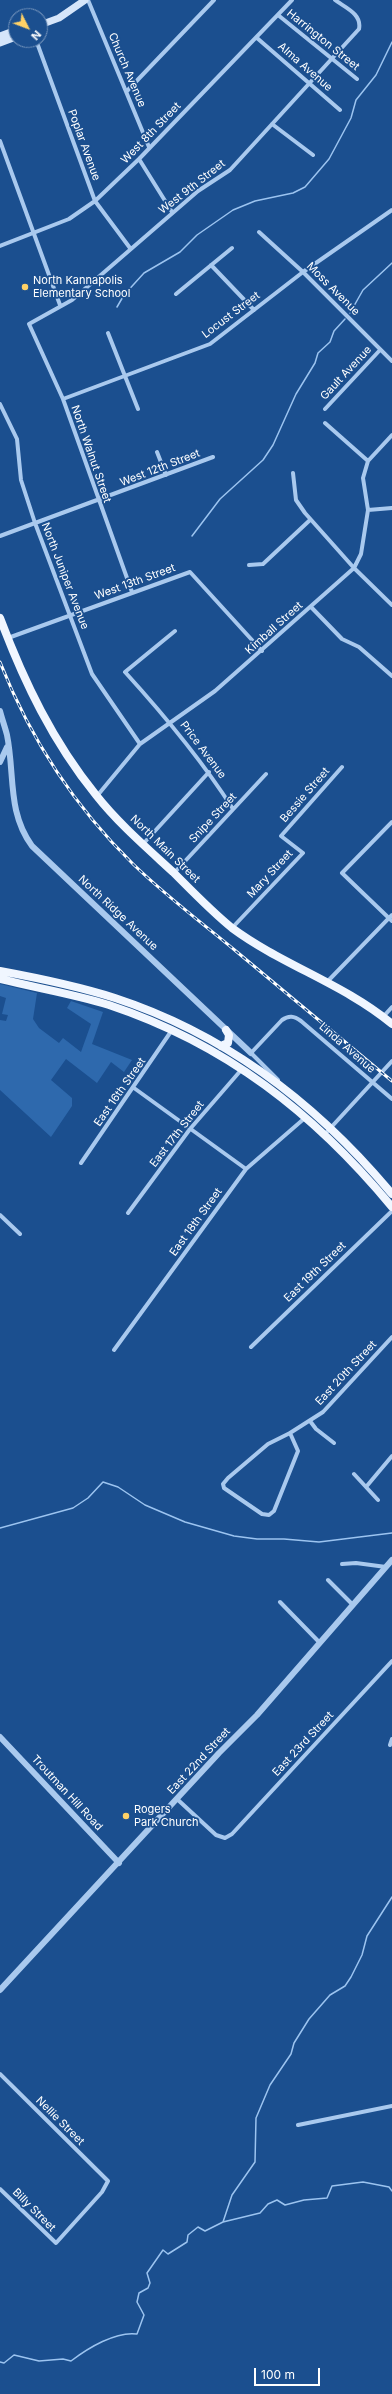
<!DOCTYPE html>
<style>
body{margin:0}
#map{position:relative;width:392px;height:2394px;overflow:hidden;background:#1b4f8f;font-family:Inter,sans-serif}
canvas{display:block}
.north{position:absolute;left:8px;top:8px;width:40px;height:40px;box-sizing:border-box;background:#1b4f8f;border:1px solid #7695bc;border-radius:50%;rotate:132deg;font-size:11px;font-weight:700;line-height:16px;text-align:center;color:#fff}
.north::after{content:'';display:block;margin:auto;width:14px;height:18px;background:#ffd166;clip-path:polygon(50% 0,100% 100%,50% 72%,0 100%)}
.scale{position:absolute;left:254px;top:2368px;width:66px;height:18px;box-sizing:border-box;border:2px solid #fff;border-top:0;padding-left:5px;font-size:12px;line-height:14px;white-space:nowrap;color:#fff;-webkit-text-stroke:3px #1b4f8f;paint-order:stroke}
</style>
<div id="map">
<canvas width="392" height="2394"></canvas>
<div class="north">N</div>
<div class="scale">100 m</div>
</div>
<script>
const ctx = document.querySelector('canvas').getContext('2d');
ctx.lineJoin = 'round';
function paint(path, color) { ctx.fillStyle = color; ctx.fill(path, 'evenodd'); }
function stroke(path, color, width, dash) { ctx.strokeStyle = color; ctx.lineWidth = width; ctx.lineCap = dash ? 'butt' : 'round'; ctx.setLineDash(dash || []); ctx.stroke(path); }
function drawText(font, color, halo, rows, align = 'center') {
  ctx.font = font + ' Inter,sans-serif'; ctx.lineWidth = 3.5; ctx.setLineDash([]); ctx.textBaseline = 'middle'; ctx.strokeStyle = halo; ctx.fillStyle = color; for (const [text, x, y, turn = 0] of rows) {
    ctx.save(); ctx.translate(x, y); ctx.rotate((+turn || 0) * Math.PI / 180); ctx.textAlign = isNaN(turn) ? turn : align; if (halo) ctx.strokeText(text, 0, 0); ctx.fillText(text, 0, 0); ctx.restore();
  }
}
const green = new Path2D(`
 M0 984 37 993 33 1019 39 1028 59 1043 63 1038 81 1052 91 1024 67 1008 71 1001 103 1012 92 1044 132 1060 124 1072 111 1062 97 1083 66 1059 51 1080 72 1098V1106L51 1137 0 1090V1020L6 1021 8 1015 2 1014 6 998 0 996Z`);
const stream = new Path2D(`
 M117 307 124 295 144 273 180 252 197 235 233 210 255 201 293 193 305 187 329 159 351 118 356 100 376 75 392 42
 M350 313 363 290 392 263
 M192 536 220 499 263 460 273 445 296 394 315 363 318 353 330 342 334 331 345 319
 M0 1528 73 1508 88 1498 103 1482 118 1487 145 1505 185 1522 234 1536 257 1539H284L319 1542 392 1533
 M223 2222 232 2195 255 2162 256 2118 270 2085 291 2054 294 2043 309 2019 330 1995 345 1986 351 1977 362 1955 367 1936 392 1897
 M0 2362 4 2363 14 2355 39 2361 63 2359 71 2361C88 2348 116 2331 137 2334L144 2315 137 2302 139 2293 148 2288 150 2283 147 2273 163 2250 168 2254 187 2242 188 2235 198 2227 205 2231 223 2222 260 2213 268 2204 277 2200 285 2205 304 2200 327 2198 332 2186 363 2182 389 2187 392 2191`);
const minor = new Path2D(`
 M88 0 149 147
 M278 15 357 79
 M257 38 340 110
 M36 40 95 201 130 248
 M127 91 214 0
 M272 124 313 155
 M0 141 60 305
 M139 159 172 212
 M259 232 303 272 392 361
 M0 246 69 219 95 201 139 159 292 0
 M211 265 254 310
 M176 294 232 248
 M108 333 138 409
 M63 399 210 344 303 272 392 210
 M0 404 17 439 21 480 35 523 92 674 140 744
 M325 409 380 350
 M325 423 368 461
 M157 452 166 475
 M293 473 296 500 305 513 354 568 392 605
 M368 510 392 508
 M0 536 213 457
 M249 565 263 564 310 520
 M132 592 63 399 29 324 72 300 198 191 230 170 359 29C362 14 346 8 335 0
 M311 607 342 639 359 647 392 676
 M175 631 125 672C165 716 201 759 233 809
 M8 638 190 572 262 651
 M97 796 140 744 215 691 354 568 361 554 368 510 363 478 368 461 392 435
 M392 822 342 873 392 921
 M143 844 209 772
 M174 873 266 774
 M232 928 303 853 281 836 342 767
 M327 982 392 915
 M383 1017 392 1007
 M278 1080 251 1053 282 1020C289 1015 294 1016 301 1021L392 1099
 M134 1088 246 1169
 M325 1134 392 1061
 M81 1163 172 1030
 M128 1213 190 1129 242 1069
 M0 1215 20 1234
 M251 1347 392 1211
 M114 1350 246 1169 306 1117
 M310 1421 316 1429 334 1443
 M290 1433 298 1451 274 1511 269 1515 262 1514 224 1488 223 1484 228 1478 268 1444Z
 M290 1433 323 1412 392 1337
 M354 1474 378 1500
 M366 1487 392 1456
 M342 1564 356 1563 386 1567
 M328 1580 353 1605
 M280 1602 320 1643
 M390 1745 392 1739
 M177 1799 216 1835 225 1838 232 1834 392 1661
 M0 2074 108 2181 102 2192 56 2243 0 2189
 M298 2125 392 2106`);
const tertiary = new Path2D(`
 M0 711C2 719 5 727 7 735 15 774 7 812 32 846L251 1053
 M0 762 7 747
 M0 1737 119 1863
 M0 1990 219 1753 257 1715 392 1560`);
const secondary = new Path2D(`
 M40 25 59 18 85 0
 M0 36 16 30
 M0 43 16 37`);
const primary = new Path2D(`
 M0 618C24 682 53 742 96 795 118 823 147 848 173 872 192 891 211 911 232 928 282 965 344 984 392 1024
 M0 971C38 978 77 986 115 998 228 1035 317 1104 392 1194
 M0 979C36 988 73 994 109 1005 226 1044 314 1113 392 1207
 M221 1046 228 1043 229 1035 226 1030`);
const rail = new Path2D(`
 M0 662C30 738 75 807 133 864 166 896 202 923 237 952 288 995 340 1038 392 1081`);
const markers = [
 [25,287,4,"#ffd166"],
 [126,1816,4,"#ffd166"]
];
const streetNames = [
 ["Harrington Street",323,40,39],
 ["Alma Avenue",305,67,41],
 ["Church Avenue",127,70,67],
 ["West 8th Street",151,133,-46],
 ["Poplar Avenue",84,145,70],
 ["West 9th Street",192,187,-38],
 ["Moss Avenue",333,289,45],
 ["Locust Street",231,315,-37],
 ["Gault Avenue",346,373,-47],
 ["North Walnut Street",91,454,71],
 ["West 12th Street",160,468,-21],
 ["North Juniper Avenue",65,576,69],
 ["West 13th Street",135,582,-20],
 ["Kimball Street",274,628,-42],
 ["Price Avenue",203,750,53],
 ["Bessie Street",305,795,-49],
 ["Snipe Street",213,818,-47],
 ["North Main Street",165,849,44],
 ["Mary Street",270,874,-47],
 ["North Ridge Avenue",118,913,43],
 ["Linda Avenue",347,1048,41],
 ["East 16th Street",120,1092,-55],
 ["East 17th Street",177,1134,-52],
 ["East 18th Street",196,1222,-54],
 ["East 19th Street",315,1272,-44],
 ["East 20th Street",346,1373,-47],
 ["East 23rd Street",303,1744,-47],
 ["East 22nd Street",199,1761,-47],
 ["Troutman Hill Road",67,1793,47],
 ["Nellie Street",60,2121,45],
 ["Billy Street",34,2210,45]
];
const poiNames = [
 ["North Kannapolis",33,281],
 ["Elementary School",33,294],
 ["Rogers",134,1810],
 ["Park Church",134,1823]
];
paint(green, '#2e69ad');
stroke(stream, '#9cc4f0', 1.5);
stroke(minor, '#a9c9ee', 4);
stroke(tertiary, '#a9c9ee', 6);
stroke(secondary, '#d6e6fa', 7);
stroke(primary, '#f0f6ff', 8);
stroke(rail, '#fff', 3);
stroke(rail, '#1b4f8f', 1.5, [4.5]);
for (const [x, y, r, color] of markers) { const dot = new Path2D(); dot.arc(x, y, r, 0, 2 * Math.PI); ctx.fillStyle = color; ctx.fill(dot); stroke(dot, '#1b4f8f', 1.5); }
drawText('11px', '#fff', '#1b4f8f', streetNames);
drawText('11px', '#fff', '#1b4f8f', poiNames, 'left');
</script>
